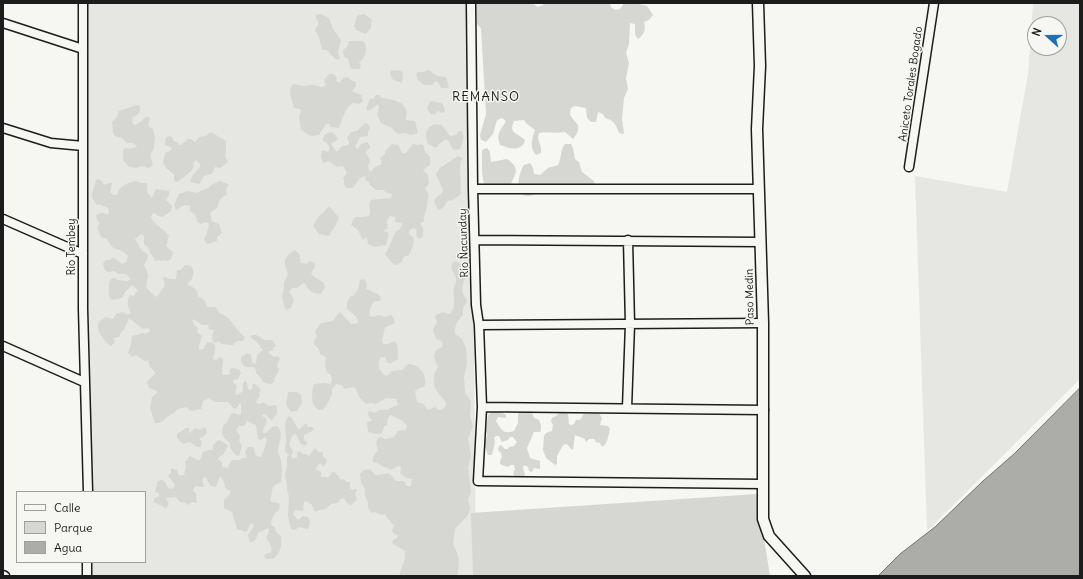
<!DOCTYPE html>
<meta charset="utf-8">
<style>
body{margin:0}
#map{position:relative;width:1083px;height:579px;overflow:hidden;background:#f6f6f2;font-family:Delius,sans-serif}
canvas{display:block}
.frame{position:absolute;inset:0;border:4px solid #1c1c1c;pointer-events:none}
.legend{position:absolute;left:16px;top:491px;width:130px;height:72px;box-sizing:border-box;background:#f6f6f2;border:1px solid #9f9f9c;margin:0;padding:5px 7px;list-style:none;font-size:12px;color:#1c1c1c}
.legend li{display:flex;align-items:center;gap:8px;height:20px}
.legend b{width:20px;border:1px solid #9f9f9c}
.north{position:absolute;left:1027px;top:16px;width:40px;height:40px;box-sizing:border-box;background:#f6f6f2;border:1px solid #9f9f9c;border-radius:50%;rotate:291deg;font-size:11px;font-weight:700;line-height:16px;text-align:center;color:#1c1c1c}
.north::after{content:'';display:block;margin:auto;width:14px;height:18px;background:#1f6fb2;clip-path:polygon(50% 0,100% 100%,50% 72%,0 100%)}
</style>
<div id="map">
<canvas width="1083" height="579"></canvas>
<div class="frame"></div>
<ul class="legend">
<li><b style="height:5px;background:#f6f6f2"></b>Calle</li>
<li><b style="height:11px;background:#d6d6d2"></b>Parque</li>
<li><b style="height:11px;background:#acaca9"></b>Agua</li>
</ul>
<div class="north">N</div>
</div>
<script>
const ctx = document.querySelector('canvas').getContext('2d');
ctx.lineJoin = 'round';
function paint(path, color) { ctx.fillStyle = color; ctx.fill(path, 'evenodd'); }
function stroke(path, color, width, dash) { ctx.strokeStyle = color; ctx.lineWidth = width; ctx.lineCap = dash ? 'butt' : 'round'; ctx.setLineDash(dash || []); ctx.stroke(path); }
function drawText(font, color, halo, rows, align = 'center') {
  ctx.font = font + ' Delius,sans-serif'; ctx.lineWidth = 3; ctx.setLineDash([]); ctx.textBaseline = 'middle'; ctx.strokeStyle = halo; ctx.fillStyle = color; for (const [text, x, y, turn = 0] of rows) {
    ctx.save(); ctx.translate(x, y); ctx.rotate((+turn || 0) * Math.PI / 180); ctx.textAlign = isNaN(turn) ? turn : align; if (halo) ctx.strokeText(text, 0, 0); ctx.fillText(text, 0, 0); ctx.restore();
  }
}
const built = new Path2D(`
 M86 3H471L476 576H88V562H145V492H88Z
 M1033 3H1080V379L927 531 915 176 1007 192 1028 74ZM1035 24H1059V48H1035Z`);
const green = new Path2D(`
 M476 3H532L538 7 543 5 544 3H610L611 7 615 10 620 9 623 5V3H635L647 6 653 15 649 20 644 22C646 29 644 35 638 39L635 35V24L630 23 629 44 626 53 629 63 626 78 628 89 624 98 622 119 624 134 619 133C616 125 614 120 605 118L603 114 598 112 596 122H591L587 118 586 108 575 106 571 108C568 117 573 118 578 125 579 131 577 134 573 139L565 132C556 134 548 131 539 133L538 138 541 148V153L536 155C529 147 532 139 535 130L527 124 524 120 514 121C508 134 518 133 525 140 522 152 510 149 500 145 496 132 500 132 506 121L502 118 497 120 493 134 486 142 481 140 480 135 486 114 481 28 477 24Z
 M321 14 329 18 333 29 341 40 338 52 340 59H335L327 50H322L319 37 315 30C317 24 321 25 316 18V15Z
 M364 14 372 20 371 23V28L366 34 356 30 354 26 357 16Z
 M349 41H362L365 43C367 49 366 59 359 62L361 66 359 69H351L348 59 344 57 343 50 347 47Z
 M391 70C394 71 396 70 398 70 405 70 403 79 402 83L393 80 390 74Z
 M429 70 437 76 446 77 449 87 448 88H441L438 82 435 81 432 85H424L418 80 416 74 418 72H423Z
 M329 74H333L337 77 336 81 340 83 343 78 348 77 351 80 356 82V86L352 91 361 95 363 101 359 104 353 103C345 107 342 120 339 128L331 127 329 124H326L319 135 310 136 301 130 299 117 301 111 300 109 294 108C292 100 287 90 293 84L303 86 312 85 322 87 326 85 324 80Z
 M376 95H379L382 98C393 100 402 100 407 111L406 116V120L415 121 418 133 411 135 405 133 398 134 395 132 392 128 381 123 377 115 379 108 378 104 369 111 366 109 370 99H373Z
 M430 101 442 103 445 109 444 112 442 113 438 111 434 115 431 114 427 109Z
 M137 105 140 106V111L137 115 133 117 132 123 135 125 139 123 146 117H149L150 118 148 126 153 129 155 137 154 148 150 155 153 165 149 168 142 166 136 168 129 167 123 160V150L125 148 130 149 136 147 137 146 133 143H127L122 138 115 136 113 132 112 122 117 117 119 111Z
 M365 123 368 124 370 128 368 132V136L360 137 355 147 356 148 358 149 361 144 367 142 370 146V148L366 152 370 161 368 166 369 171H371L375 167 382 164 380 158 385 154V151L392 144 398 145 402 153 405 154 413 144 418 145 422 144 424 146 425 152 430 157V165L423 170 428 175 429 184 425 188 429 195C427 199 428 201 427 205 427 211 423 215 424 221L420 224 423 228V236L420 239 417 237 416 229 412 228 409 231V234L414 238 413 246 409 255 403 257 402 262 396 265 391 262 385 254C390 247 392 239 395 233 398 229 402 229 402 223L395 222V217L390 216 387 220 388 228 383 231 389 233 386 245 374 247 368 244 367 237 363 240 358 230 351 225 353 220 356 217H362L369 216C372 210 367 206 371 200L391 198 392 194 387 193 383 190H376L370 185 369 182 366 181 365 176 360 178 353 188H346L344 184V180L343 178 347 173 344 167 342 166 337 167 329 161 323 163 321 157 322 150 328 152 330 148 326 142 323 141C323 134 327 133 332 132L337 137 338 140 333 142 331 144 336 151H338L342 146 349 145V142L347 138 351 132 357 131Z
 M434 124 442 125 450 136 456 135 459 131H462C465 137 462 144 460 149L456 150 453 149 449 142 446 139 439 144 436 148 428 144C425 134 424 131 434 124Z
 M211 132 226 141V153L225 156 228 162 220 168 215 167 212 174 204 176 199 184 190 182 192 176 200 167V164L196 160 193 163 194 166C193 171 180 181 176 182L174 181V174L167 169 163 163 165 153 172 150 171 147 165 145 166 137 171 136 174 141 178 143 179 145H181L188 139H191L195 142 199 137 206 136Z
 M565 144H571L573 148 575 159 579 162 582 172 594 181 595 186C591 193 586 194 579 192 567 192 548 191 537 193 534 194 532 196 528 196 513 196 519 172 524 165L530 163 533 168 534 174 540 175 548 168 558 165C562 157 560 150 565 144Z
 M487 148 490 152 491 162 507 159C524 170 512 176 509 190L485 187C481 175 482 163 482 150Z
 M458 156 462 158 460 165 461 194 453 200 447 201 443 208 438 210 434 201C436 196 442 195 443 190L436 174 440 168Z
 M98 179 102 181 103 184 104 185 110 183H112L110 192 113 195H117C119 186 128 182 137 181L141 183H147V192L152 198 156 189 169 191V195L166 200 172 206 171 211 163 217 158 216 155 213 152 214 151 217C154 226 164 228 169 236L166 246 173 252 171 259 167 261 164 260 161 261 160 260 155 261 147 246 144 244V236L141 234 135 239 142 251 146 253 148 256 147 260 144 264 148 275 146 287 150 292 157 297 165 285 163 278 165 277 170 279H176L177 270H181L185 265 191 266C195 271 194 279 188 283V285C194 288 198 289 198 296L204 300 207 307H216L220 314C232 316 235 331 245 337L243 341H237L233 345 222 344 218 341 216 343 213 342 212 337 214 330 209 329 208 325H202L198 322 192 319 194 325 198 328 197 332 202 336 199 346V350L203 349 207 342C220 342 214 352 213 359L216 360 220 357 223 359 222 374 225 375 230 374V369L232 368 239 369 241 373 238 379 234 380 233 382 237 386 235 394 238 395 243 391V384L245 381 247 382 248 389 250 390 252 389 253 384H255L261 390 259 393 260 396 256 402 257 403 260 404 264 402 268 406 275 405 277 407V413L272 421 266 415 263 414 262 416 266 418 267 422 263 430V433H266L272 427 277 426C285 433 278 443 278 451 278 454 280 456 281 460 282 467 282 475 281 482 269 487 274 489 270 500L272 502 279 503C281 513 277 509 274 515 272 517 271 522 271 525L275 527 276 532 281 536C282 547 281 552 273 559H267L264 557 265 554 270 553 272 549 269 542 266 538 269 531 268 528 258 533C256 538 256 542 250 542L248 535 254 526 252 523 250 525 247 531 246 532 237 529 232 512 224 508V500L230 494 231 491 225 488 224 482 220 476 216 487C210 487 208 482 206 477H205L202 479 204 487H200L196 486 193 490 196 494 197 503 192 502 189 505 186 503 180 502 176 497 166 498 169 504 166 508 154 502V499L159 496V493L155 492 158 481 162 480 165 482 168 488 172 489 175 486 174 483 168 476 171 473V468L177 470 179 476 184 475 186 468 185 462 190 456 197 460H200L203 452 209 450H213V445L219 440 226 444 228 446 223 455 219 457 218 459 222 462V467L228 468 230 462 232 460H240L242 458H247L245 452 248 447H253L256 456 261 457 265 447 267 440 265 437 261 440 258 439 256 425 247 421 244 426H239L236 430 240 436 239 440 242 446 239 456 236 455 230 448V443L225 439 222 434 223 426 227 422 231 414 234 413 239 415 241 414V404L240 403 236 409 233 408 228 402H214L209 398 203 401 201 409 190 411 187 407 178 409C175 412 174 413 170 415 164 418 164 424 155 423L150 408 152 397 157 393V391L149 388 147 382 155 374V372L150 367 148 360 145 361 136 355 132 357 128 353 131 344 132 336 140 334 142 333 145 334 150 331 149 329 148 328 143 329 129 318 124 330 121 332 119 337 113 338 115 342 111 346C105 342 92 327 101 320 103 319 105 318 106 317L113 319 116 314 122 312 128 315 131 313C128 307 126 301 130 295L134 296 136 292H138L136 288 132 285 125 292 122 298 112 300 109 298V282L112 278H115L117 280 127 281 131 279 126 274H118L114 271 108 272 105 270 103 264 105 260H110L113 257 122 264 126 262 128 256C119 246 113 253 107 239L101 237 97 227 100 223 97 220 96 215 101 213 108 214 109 213 108 208 99 204 97 205 92 198C91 192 95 186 96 180Z
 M220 181 228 184V186L226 189 227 194 220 199 217 208 210 213 212 221 219 224 222 233 217 237V241L207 244 204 240 209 226 208 223 204 222 202 224 198 223 195 214 190 211V206L184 205 176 210 174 205 179 194 188 191 196 193 208 188 213 184Z
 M328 207 331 208 339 218 334 228 331 232 330 235 328 236 319 234 313 226 318 217 324 212Z
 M295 250 300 255V260L301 263 306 264 310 261 314 263 315 266 311 274 316 278 323 282 325 287 321 294C315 294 307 291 306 284L303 283 297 288H292L289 292 294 300 291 308 287 310 285 308 282 297 284 288V283L288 274C283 261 283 258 295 250Z
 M456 261 464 266 467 274 463 284 462 292 467 301 463 308V315C458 320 454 326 455 334L462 339 466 348 467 364 464 377 465 390V393L471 401 470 417 473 426 468 439 471 455 468 468 471 493 468 499 470 509 468 515 455 529 453 545C460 556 460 563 457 576H399L405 558V551L392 543 393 540 397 538 398 535 394 534 392 531 394 526C391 522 388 519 385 514L381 515 375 512 372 513 368 508V503L365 495V488L361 483 360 474 364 470 370 469 375 475C386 476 387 468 396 481H404L407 486H411L412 479 406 478 400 473 401 468 399 466 390 470 388 468 383 467 379 464 373 462V457L378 450 376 443 378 438 381 437 385 439 394 437 398 431 406 430 407 426 403 421 391 415 388 418 387 425 384 427 382 433 377 434 368 432 367 422 371 421 372 420 368 415 369 411 375 413 379 410H388L390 408 398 405V404L396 399 386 398 376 404 371 403 366 404 359 397 356 389 354 387 344 389 342 385 336 384 332 389C333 397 327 403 323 410H319C317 408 315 407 314 405 311 401 312 389 314 384L324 383 330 384 332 381C332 373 328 375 326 370 325 366 325 361 326 357L320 354 319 349 314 344 315 339 317 336 315 331 321 323 333 321 338 314 340 312 351 324 358 323C358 316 352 313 347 309V303L350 296H353L358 290 360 280 364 279 367 283 366 289 378 294 381 298 380 301H375C371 304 369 310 370 316L374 317 378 315 385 317 391 315 395 320 394 324 385 327 382 341 383 344H388L394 341C400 345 397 353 398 359L390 364 387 362 385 357H381C376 364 379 373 387 376L392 371 402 370 408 364C419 363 429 377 424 387L419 388 415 391 417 402 423 404 428 410 435 407 439 410C443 410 447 406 446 403 444 398 440 396 438 393 432 385 433 374 438 367L434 357 436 350 442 347 443 344 442 341 436 339 433 330 437 322 435 317 436 315 443 312 449 314C458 309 452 295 454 287 455 284 457 281 456 278 455 274 452 271 451 267L453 262Z
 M253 335H256L265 340H273L276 346 273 348V350L268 352 269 354 275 357 278 356 280 359 277 365 279 369 278 373C272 379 277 388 263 382L261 378 256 373V370L254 367H245L241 362V357L248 353 251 355 252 363 256 364 257 355 263 350 257 342 251 338V336Z
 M288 392H297L301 395 302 403 297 411 291 412 286 405Z
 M493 411 501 412 506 415V418L498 417 496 421C501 429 503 435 514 431L518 423V414C522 410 528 410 532 413L534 418 539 420 541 425V430L540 432H534L527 448 530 458 540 461V469L534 468 532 472 529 471 528 467 524 465 523 468 525 475 524 478 516 477 513 474 515 469 514 465H511L508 467 500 464V461L502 457 501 453 498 450 499 446 501 445 505 449H508L509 447 514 446 517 442 513 437H510L508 440 502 442 499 436H496L494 438 495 443 492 455H488L484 443 487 436 486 430 488 415Z
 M564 412 568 414 569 424 571 425 574 424 576 420H580L584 414 599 413 602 418 600 425 608 426 610 429C608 435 608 444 602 447L600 443 596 442 594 439H589L586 442 585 439 575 435 573 450 571 449 567 444 563 445 557 456V464L555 465 546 458 543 450 544 436 546 433 552 431 553 425 551 421 552 418 556 416 559 413Z
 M289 416 292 418 298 429H300L306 423 308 427H313L314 430 304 435V440L307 442 306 446 301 444 296 434 292 436 289 445 293 451 291 457 293 459 297 457V453L300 451 302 454H306L309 456 315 448 318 452H323V456L327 460 324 467 320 463 315 469 321 472V477H329L332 472H335L341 480 344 479 346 482H350V488L353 490 355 489 357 490 355 494 357 500 351 505 347 503 345 499 342 498 337 503 331 504 326 509 320 510 315 512 312 505 306 501 304 502 303 511 295 510 293 514 298 520 303 516 308 517 310 522 308 529H307L300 527 294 530 291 529 288 516 289 497 287 489V484L285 475 287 466V457L289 455 285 451C285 446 287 442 286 438 286 430 283 422 289 416Z
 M204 427 206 429 207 433 203 437 199 438 202 442 201 447H197C189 442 192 441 183 444L177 438V434L186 428H189V432L190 433 195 428 201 430Z
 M757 494 770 576H473L471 513Z`);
const water = new Path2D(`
 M1080 388V576H878L900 554 935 527 983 481 1014 454Z`);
const minor = new Path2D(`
 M83 3V309L88 492
 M471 3 473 189 476 305 479 325 482 407 478 481 763 484
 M3 23 83 49
 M3 128 51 143 83 146
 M909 167 934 3
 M473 189H759
 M3 219 83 254
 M475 240 761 242
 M479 325 763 323
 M3 346 84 382
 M482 407 764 410
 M627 408 630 324 628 240
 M3 575 5 576
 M87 576V562`);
const tertiary = new Path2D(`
 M758 3 760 66 757 129 763 323V519L769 536 805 576`);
const streetNames = [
 ["Aniceto Torales Bogado",911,84,-82],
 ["Río Ñacunday",464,243,-92],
 ["Río Tembey",72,247,-90],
 ["Paso Medin",750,297,-91]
];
const quarterNames = [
 ["REMANSO",486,97]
];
paint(built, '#e6e6e2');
paint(green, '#d6d6d2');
paint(water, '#acaca9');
stroke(water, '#727271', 1);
stroke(minor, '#1c1c1c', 11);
stroke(tertiary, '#1c1c1c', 13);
stroke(minor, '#f6f6f2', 8);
stroke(tertiary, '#f6f6f2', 10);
drawText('11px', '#1c1c1c', '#f6f6f2', streetNames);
ctx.letterSpacing = '1px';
drawText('13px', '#1c1c1c', '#f6f6f2', quarterNames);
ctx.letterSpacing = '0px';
</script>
